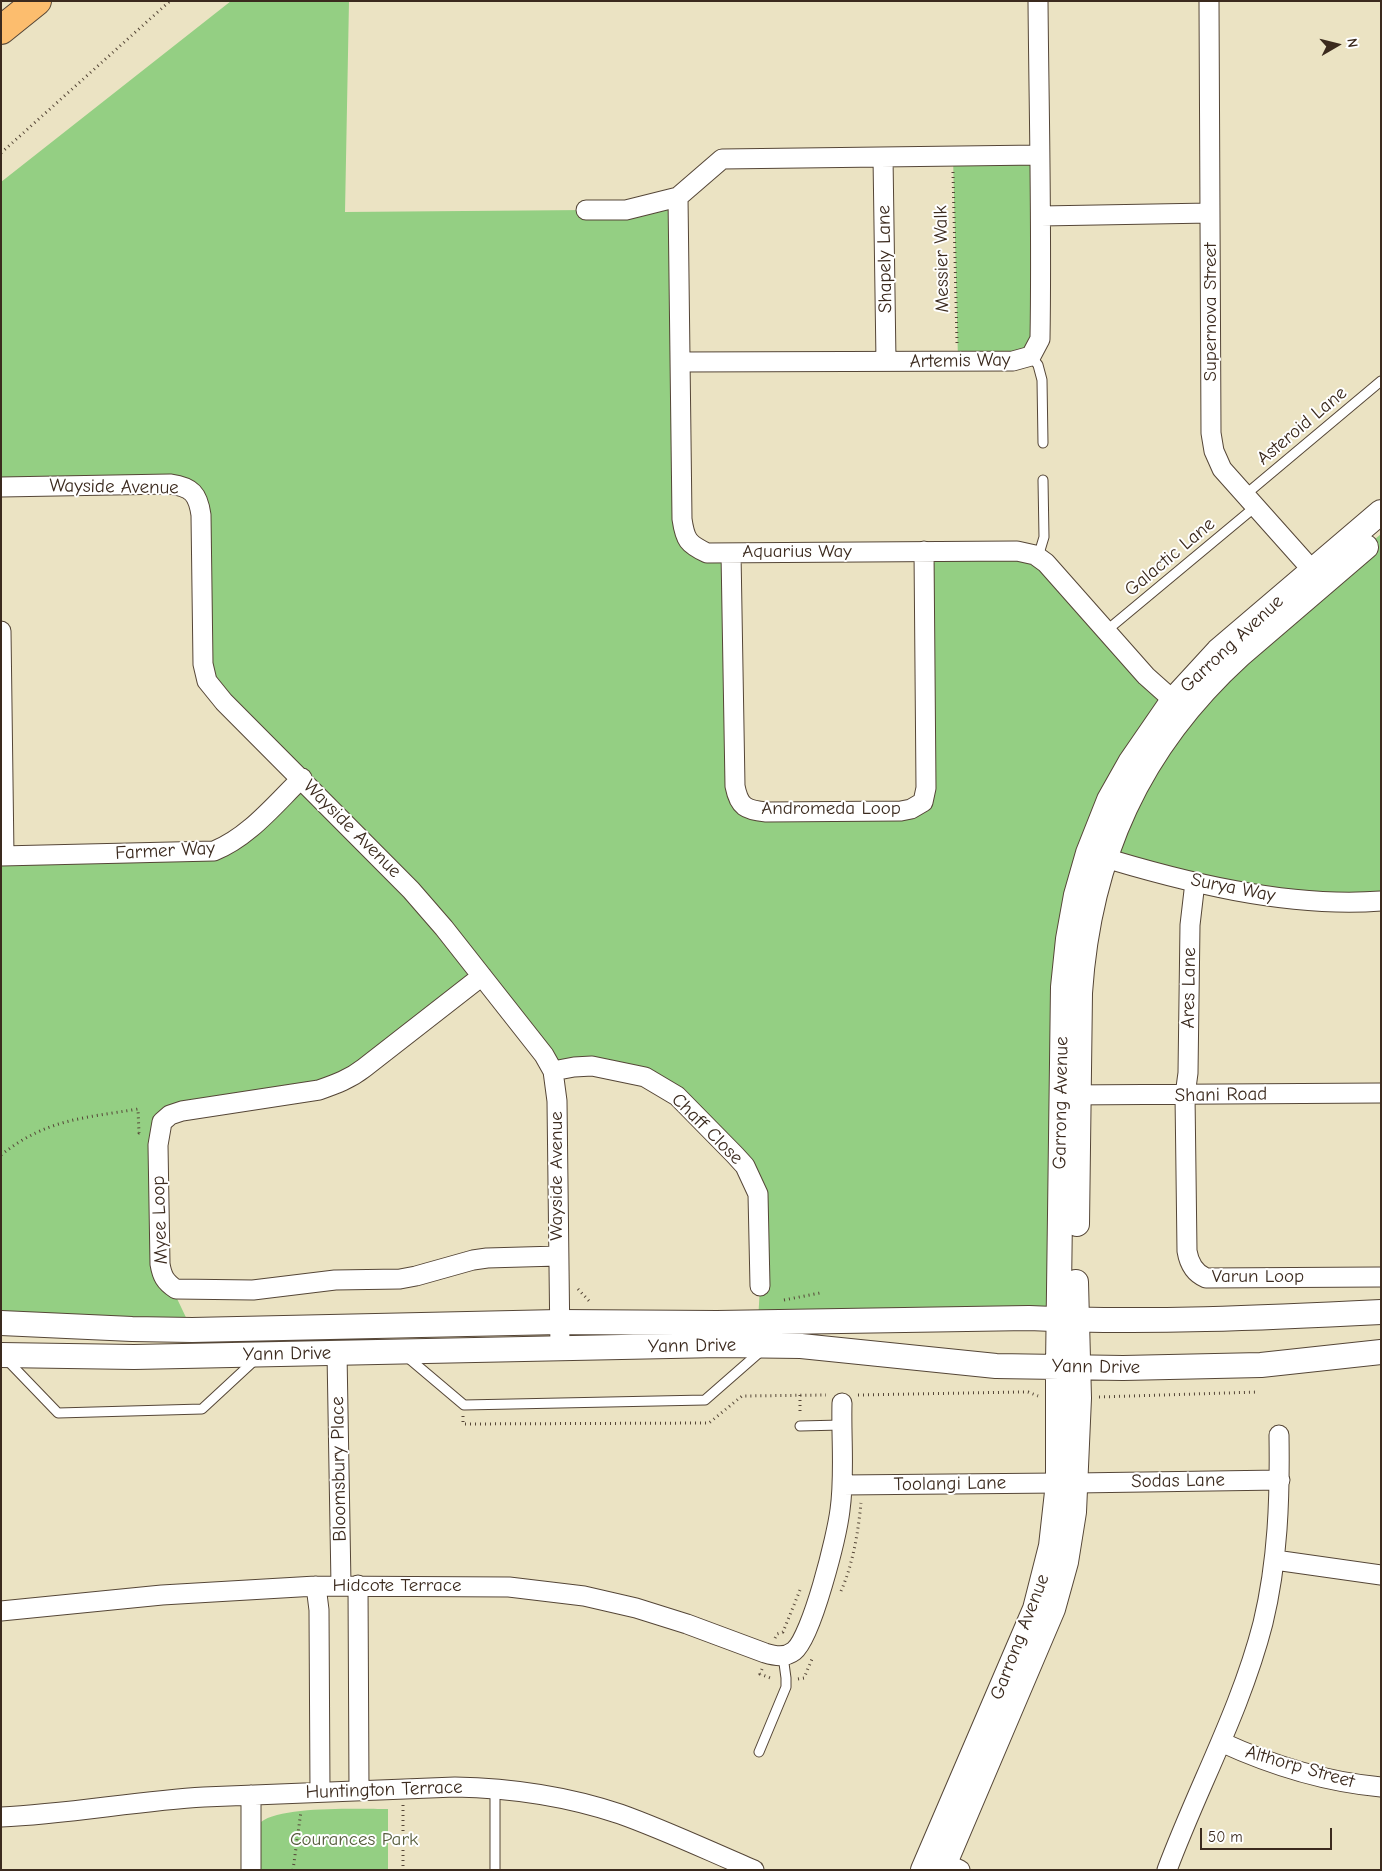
<!DOCTYPE html>
<style>
body{margin:0}
#map{position:relative;width:1382px;height:1871px;overflow:hidden;background:#ebe3c3;font-family:"Comic Neue",sans-serif}
canvas{display:block}
.frame{position:absolute;inset:0;border:2px solid #3b2a1e;pointer-events:none}
.north{position:absolute;left:1312px;top:20px;width:50px;height:50px;-webkit-text-stroke:4px #fff;paint-order:stroke;rotate:82deg;font-size:14px;font-weight:700;line-height:20px;text-align:center;color:#3b2a1e}
.north::after{content:'';display:block;margin:auto;width:18px;height:22px;background:#3b2a1e;clip-path:polygon(50% 0,100% 100%,50% 72%,0 100%)}
.scale{position:absolute;left:1200px;top:1828px;width:132px;height:22px;box-sizing:border-box;border:2px solid #3b2a1e;border-top:0;padding-left:6px;font-size:15px;line-height:18px;white-space:nowrap;color:#3b2a1e;-webkit-text-stroke:4px #fff;paint-order:stroke}
</style>
<div id="map">
<canvas width="1382" height="1871"></canvas>
<div class="frame"></div>
<div class="north">N</div>
<div class="scale">50 m</div>
</div>
<script>
const ctx = document.querySelector('canvas').getContext('2d');
ctx.lineJoin = 'round';
function paint(path, color) { ctx.fillStyle = color; ctx.fill(path, 'evenodd'); }
function stroke(path, color, width, dash) { ctx.strokeStyle = color; ctx.lineWidth = width; ctx.lineCap = dash ? 'butt' : 'round'; ctx.setLineDash(dash || []); ctx.stroke(path); }
function drawText(font, color, halo, rows, align = 'center') {
  ctx.font = font + ' "Comic Neue",sans-serif'; ctx.lineWidth = 4; ctx.setLineDash([]); ctx.textBaseline = 'middle'; ctx.strokeStyle = halo; ctx.fillStyle = color; for (const [text, x, y, turn = 0] of rows) {
    ctx.save(); ctx.translate(x, y); ctx.rotate((+turn || 0) * Math.PI / 180); ctx.textAlign = isNaN(turn) ? turn : align; if (halo) ctx.strokeText(text, 0, 0); ctx.fillText(text, 0, 0); ctx.restore();
  }
}
const green = new Path2D(`
 M231 1H349L345 212 586 210 678 197 684 535 731 553 743 806 922 802 924 551 1035 555 1173 700 1109 800 1059 1320 758 1322 760 1286 752 1180 645 1077 553 1071 482 976 352 1077 162 1122 160 1263 192 1330 1 1325V856L204 852 301 778 212 689 190 490 1 487V182Z
 M1039 155 1035 351 958 361 953 156Z
 M1381 534V901L1334 902 1105 858 1145 769 1323 583Z
 M388 1809V1870H261V1822C281 1806 359 1809 388 1809Z`);
const path = new Path2D(`
 M1 153 170 1
 M953 172 957 343
 M1 1155C46 1119 84 1118 138 1109L139 1133 143 1132
 M578 1289 591 1303
 M784 1300 820 1293
 M800 1395V1415
 M858 1395 1020 1392H1028L1038 1396
 M1099 1397 1258 1392
 M463 1416V1424L709 1423 742 1396 826 1395
 M841 1591C853 1564 858 1533 861 1503
 M775 1638 777 1634 783 1632 800 1590
 M762 1669 760 1674 773 1679
 M798 1679 804 1678 812 1659
 M403 1805V1870
 M293 1870 301 1811`);
const service = new Path2D(`
 M1031 356 1038 365 1042 380 1043 443
 M1245 495 1381 381
 M1038 557 1044 537 1043 480
 M1106 631 1255 507
 M406 1356 464 1405 705 1400 761 1351
 M6 1359 58 1413 202 1409 256 1359
 M800 1426 841 1425
 M759 1752 786 1687V1678L783 1656
 M495 1870V1788`);
const minor = new Path2D(`
 M1209 1 1211 433 1214 451 1222 469 1321 580
 M883 157 886 361
 M678 197 682 519C685 540 688 544 707 553L1017 551 1035 555 1046 563 1146 676 1183 709
 M586 210H626L678 197 722 159 1039 155
 M1041 216 1210 213
 M680 362 1013 361 1031 356 1040 339C1042 227 1039 114 1038 1
 M1 487 170 484C192 487 198 494 201 515L203 664 207 681 224 702 411 890 444 928 544 1055 553 1071 557 1101 560 1348
 M731 553 735 786C739 807 746 810 766 812L901 811 911 809 923 802 926 788 924 551
 M1 631 4 856
 M1092 854C1183 882 1286 908 1381 901
 M1 856 214 851C249 837 275 804 302 778
 M1195 882 1190 925 1188 1073 1185 1095 1187 1251C1189 1263 1194 1273 1206 1278L1381 1277
 M482 976 364 1068C350 1079 336 1084 319 1090L182 1111 170 1115 162 1122 158 1145 160 1264C162 1276 165 1282 176 1289L253 1290 335 1280 400 1279 416 1276 473 1260 487 1258 558 1256
 M553 1071 574 1067 592 1066 645 1077 677 1096 735 1155 745 1166 758 1194 760 1286
 M1065 1095 1381 1093
 M337 1353 341 1585
 M1076 1483 1280 1480
 M842 1485 1058 1483
 M1275 1560 1381 1575
 M358 1585 359 1791
 M316 1586 319 1610 320 1792
 M1 1611 162 1595 316 1586 509 1587 584 1596 636 1608 687 1624 765 1653C775 1656 785 1658 794 1651 812 1637 837 1535 840 1510 845 1475 841 1438 842 1403
 M1221 1742C1271 1765 1326 1782 1381 1787
 M1 1817C69 1814 136 1801 204 1797L455 1787C511 1788 566 1796 620 1814 665 1830 709 1851 754 1870
 M945 1863 960 1870
 M251 1870V1795
 M1167 1870C1198 1787 1241 1709 1263 1623 1278 1561 1280 1498 1279 1435`);
const tertiary = new Path2D(`
 M1077 1224 1080 993C1089 857 1139 747 1240 655L1366 547
 M1 1323 132 1329 192 1330 559 1322 717 1323 1029 1318C1146 1323 1264 1318 1381 1312
 M1 1355 134 1357 719 1345 801 1346 996 1366 1123 1368 1261 1365 1381 1352
 M923 1870 1035 1609 1051 1546 1058 1483V1366L1063 987 1068 939 1076 895 1088 853 1109 800 1131 761 1173 700 1218 651 1381 512
 M942 1870 1053 1609 1066 1562 1074 1512 1079 1398 1076 1282`);
const motorway = new Path2D(`
 M1 30 37 1`);
const streetNames = [
 ["Shapely Lane",885,259,-91],
 ["Messier Walk",942,259,-91],
 ["Supernova Street",1211,312,-90],
 ["Artemis Way",960,361,-1],
 ["Asteroid Lane",1302,426,-40],
 ["Wayside Avenue",114,487,1],
 ["Aquarius Way",797,552],
 ["Galactic Lane",1170,557,-40],
 ["Garrong Avenue",1232,644,-43],
 ["Andromeda Loop",831,809],
 ["Wayside Avenue",352,829,45],
 ["Farmer Way",165,851,-3],
 ["Surya Way",1233,888,11],
 ["Ares Lane",1189,988,-89],
 ["Shani Road",1221,1095,-1],
 ["Garrong Avenue",1061,1103,-89],
 ["Chaff Close",707,1129,45],
 ["Wayside Avenue",557,1176,-90],
 ["Myee Loop",160,1220,-92],
 ["Varun Loop",1258,1277],
 ["Yann Drive",692,1346,-1],
 ["Yann Drive",287,1354,-1],
 ["Yann Drive",1096,1367,1],
 ["Bloomsbury Place",339,1469,-91],
 ["Sodas Lane",1178,1481,-1],
 ["Toolangi Lane",950,1484,-1],
 ["Hidcote Terrace",397,1586],
 ["Garrong Avenue",1020,1637,-69],
 ["Althorp Street",1300,1767,16],
 ["Huntington Terrace",384,1790,-2]
];
const parkNames = [
 ["Courances Park",354,1840]
];
paint(green, '#94cf83');
stroke(service, '#554637', 11);
stroke(minor, '#554637', 21);
stroke(tertiary, '#554637', 26);
stroke(motorway, '#554637', 30);
stroke(path, '#554637', 3, [1, 4]);
stroke(service, '#fff', 9);
stroke(minor, '#fff', 19);
stroke(tertiary, '#fff', 24);
stroke(motorway, '#fcbd6e', 28);
drawText('19px', '#3b2a1e', '#fff', streetNames);
drawText('19px', '#565c3c', '#fff', parkNames);
</script>
